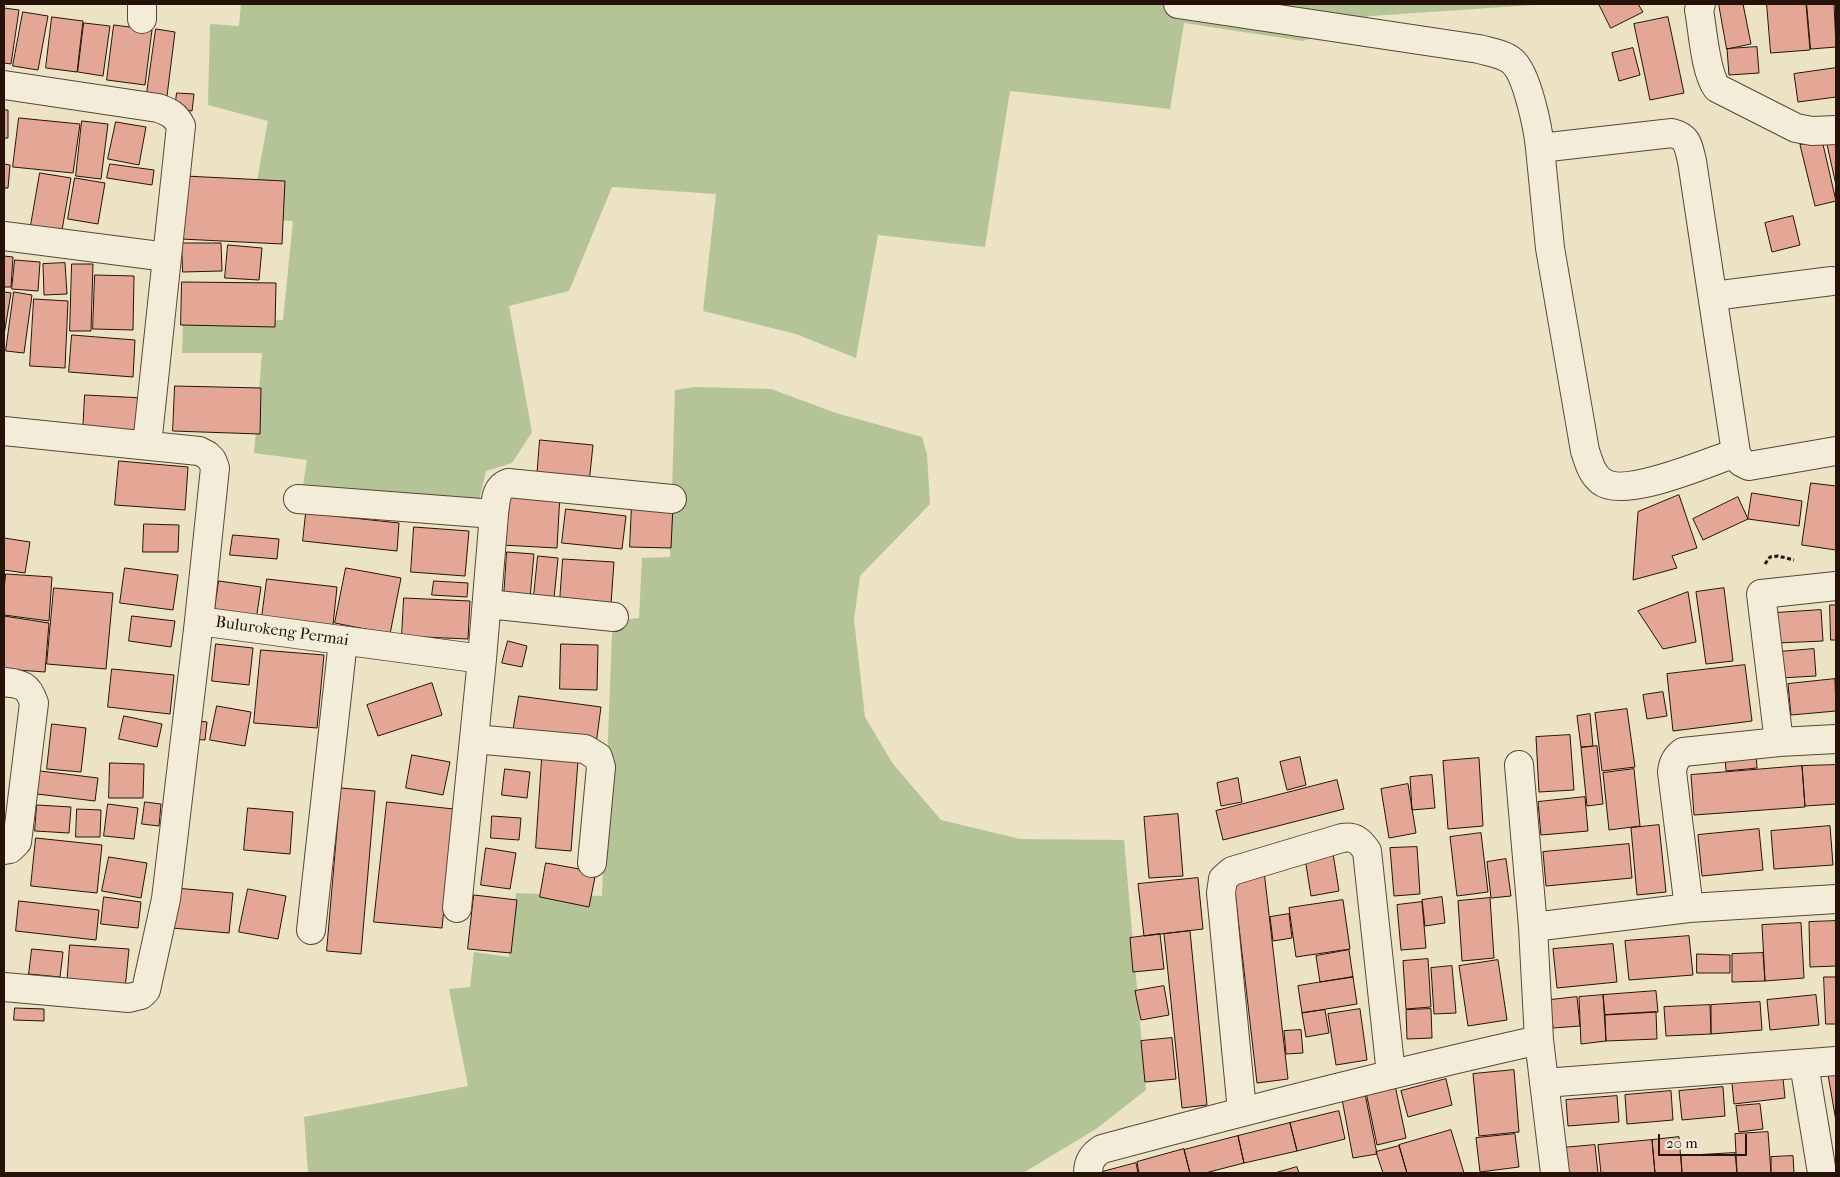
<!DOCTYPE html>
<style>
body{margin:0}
#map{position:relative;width:1840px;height:1177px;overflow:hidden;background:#ece2c4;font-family:"IM FELL French Canon",serif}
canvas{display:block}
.frame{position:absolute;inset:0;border:5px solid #25130a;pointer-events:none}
.scale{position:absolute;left:1658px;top:1134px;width:89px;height:22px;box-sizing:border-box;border:2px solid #25130a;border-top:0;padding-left:6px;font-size:15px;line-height:18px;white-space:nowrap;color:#25130a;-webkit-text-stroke:4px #f3ecd9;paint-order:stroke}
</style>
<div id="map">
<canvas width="1840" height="1177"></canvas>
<div class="frame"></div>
<div class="scale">20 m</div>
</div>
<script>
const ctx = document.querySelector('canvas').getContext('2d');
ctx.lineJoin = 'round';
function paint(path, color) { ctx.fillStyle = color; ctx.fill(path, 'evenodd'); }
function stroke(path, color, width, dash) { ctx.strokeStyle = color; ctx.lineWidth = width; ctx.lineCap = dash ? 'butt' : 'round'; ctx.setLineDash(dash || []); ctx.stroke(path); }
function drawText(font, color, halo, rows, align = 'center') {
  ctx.font = font + ' "IM FELL French Canon",serif'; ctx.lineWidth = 4; ctx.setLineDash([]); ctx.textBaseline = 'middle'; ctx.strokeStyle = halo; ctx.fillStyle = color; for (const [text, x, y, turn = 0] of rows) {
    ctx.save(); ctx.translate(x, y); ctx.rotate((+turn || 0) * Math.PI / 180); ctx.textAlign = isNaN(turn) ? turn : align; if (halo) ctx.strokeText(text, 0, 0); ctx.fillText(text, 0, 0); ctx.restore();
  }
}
const green = new Path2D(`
 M241 4H1549L1370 16 1303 41 1184 23 1170 109 1010 91 985 247 878 235 856 358 796 334 703 311 716 194 612 187 569 291 509 306 532 432 512 463 486 471 477 510 301 498 307 460 254 453 262 353H182L183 323 283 320 293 221 250 218 268 121 208 105 210 24 239 26Z
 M695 387 771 389 836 413 922 437 927 454 930 504 860 576 854 619 865 717 893 764 941 820 1020 839 1124 840 1146 1090 1096 1129 1023 1173H308L304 1117 468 1086 449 989 470 987 474 952 509 957 516 893 602 896 612 633 622 620 639 618 642 558 670 557 675 390Z`);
const building = new Path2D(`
 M1599 4H1638L1643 12 1611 28Z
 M1719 4H1743L1751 44 1727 49Z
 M1767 4H1806L1810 50 1771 53Z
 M1807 4H1834L1836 47 1811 49Z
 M4 8 19 10 11 64 4 63Z
 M23 12 48 16 38 70 13 66Z
 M52 17 83 21 77 72 46 68Z
 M1668 17 1684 93 1650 100 1634 24Z
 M84 23 110 26 103 76 78 72Z
 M114 25 152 30 145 85 107 80Z
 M156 29 175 32 167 96 147 93Z
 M1757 47 1759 73 1729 75 1727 49Z
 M1633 48 1640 75 1619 81 1612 53Z
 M1836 68V97L1798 102 1794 74Z
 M177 93 194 94 192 111 175 108Z
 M4 110H8V138H4Z
 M19 118 80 124 73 173 13 167Z
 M82 121 108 124 101 179 76 176Z
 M116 122 146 127 139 165 108 159Z
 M1836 138V185L1826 140Z
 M1822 140 1836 201 1815 206 1800 145Z
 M4 164 10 165 8 188H4Z
 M110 164 154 170 152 185 107 178Z
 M40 173 71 178 61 236 30 231Z
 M185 176 285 181 282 244 181 239Z
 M75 178 105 183 98 224 68 219Z
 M1793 216 1800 245 1772 252 1765 223Z
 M182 243H221L222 271 183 272Z
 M228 245 262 248 259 280 225 278Z
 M4 256 13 257 11 287H4Z
 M15 260 40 262 38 291 12 289Z
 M65 263 67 294 44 295 43 264Z
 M72 264H93L91 331H70Z
 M95 275 134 276 133 330 93 329Z
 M182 282 276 283 275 327 181 325Z
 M4 292 11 293 4 335Z
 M14 292 32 295 24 353 6 351Z
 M34 299 68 301 65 368 30 366Z
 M72 335 135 340 133 377 69 372Z
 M175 386 261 388 260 434 173 431Z
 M85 395 144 398 142 435 83 432Z
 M540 440 593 445 589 483 537 478Z
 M119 461 188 467 185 510 115 505Z
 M1811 483 1836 486V550L1802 545Z
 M503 491 560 494 557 548 501 545Z
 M1752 493 1802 501 1799 526 1748 519Z
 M1679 495 1697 548 1672 556 1677 568 1633 580 1638 512Z
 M1738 497 1748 519 1703 540 1693 519Z
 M632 504 673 505 671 548 630 547Z
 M566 509 626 516 622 549 562 543Z
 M306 513 399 523 397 551 303 541Z
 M144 524 179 525 178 552H143Z
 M414 527 469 531 465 576 411 572Z
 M233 535 279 539 277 559 230 555Z
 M4 538 30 542 25 573 4 570Z
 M507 552 534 554 530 598 504 597Z
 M538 556 558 558 553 608 533 606Z
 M563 559 614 562 611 604 560 601Z
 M125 568 178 575 173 610 120 603Z
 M346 568 401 578 390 634 335 623Z
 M6 574 52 577 49 621 4 615V590Z
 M267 579 337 587 333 625 262 617Z
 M219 581 261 587 256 620 214 614Z
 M434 581 468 583 467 597 432 595Z
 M54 588 113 593 106 669 47 664Z
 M1724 588 1733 661 1706 664 1696 592Z
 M1688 592 1696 642 1663 649 1638 611Z
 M404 598 470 601 468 639 402 636Z
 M1830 605H1836V640H1831Z
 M1821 610 1823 641 1777 643 1775 613Z
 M4 616 49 623 45 672 4 669Z
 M132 616 175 621 171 647 129 641Z
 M508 641 527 646 522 667 502 663Z
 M216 644 253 648 249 685 212 681Z
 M561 644 598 645 597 690 560 689Z
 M1814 649 1816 676 1780 678 1778 652Z
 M261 650 324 655 317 728 254 723Z
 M1745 665 1752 721 1673 731 1667 674Z
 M112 669 174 675 170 714 108 707Z
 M1835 679 1836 711 1791 715 1788 684Z
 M432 683 442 715 378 736 367 705Z
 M1663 692 1667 716 1647 719 1643 695Z
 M519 696 601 707 596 744 513 732Z
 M217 706 251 712 245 746 210 740Z
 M1627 709 1635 767 1602 771 1595 713Z
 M1590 714 1593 746 1581 747 1577 716Z
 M124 716 162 724 157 747 119 739Z
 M191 720 207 722 205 740 189 739Z
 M52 724 86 728 81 772 47 769Z
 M1570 735 1574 790 1539 792 1536 737Z
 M1597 746 1603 804 1587 806 1581 748Z
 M1756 752 1757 768 1726 771 1725 754Z
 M412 755 450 762 443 795 406 788Z
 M1300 757 1306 785 1287 790 1280 762Z
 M1479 758 1483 826 1448 829 1443 761Z
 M542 759 578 761 571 851 536 848Z
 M110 763 144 764 143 798H109Z
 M1836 765V804L1805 806 1802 766Z
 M1802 766 1805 807 1694 815 1691 775Z
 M505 769 530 772 527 798 502 795Z
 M1634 769 1640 826 1609 830 1603 773Z
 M40 771 98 778 95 801 37 794Z
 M1432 775 1435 808 1412 810 1410 777Z
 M1238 778 1242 802 1221 806 1217 783Z
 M1337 780 1344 809 1223 840 1216 811Z
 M1408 784 1416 833 1389 838 1381 789Z
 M341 788 375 791 361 954 327 951Z
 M1585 797 1588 831 1541 835 1538 802Z
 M145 802 161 804 159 826 142 824Z
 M387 802 454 809 442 928 374 922Z
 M108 804 138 808 134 839 104 836Z
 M37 805 71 807 69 833 35 831Z
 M248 808 293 812 290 854 244 850Z
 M77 809 101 810 100 837H76Z
 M1178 814 1183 876 1149 878 1144 817Z
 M492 816 521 818 519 840 491 838Z
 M1659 825 1666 892 1637 895 1631 828Z
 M1830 826 1833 865 1774 869 1771 831Z
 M1759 829 1763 870 1702 876 1698 835Z
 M1481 833 1488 892 1457 896 1450 837Z
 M36 838 102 845 97 893 31 886Z
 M1629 844 1632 878 1546 886 1543 852Z
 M1332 847 1339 891 1311 896 1304 852Z
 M1417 847 1420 894 1394 896 1390 848Z
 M486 848 516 853 510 889 481 885Z
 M109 857 147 863 141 898 102 891Z
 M1506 859 1511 896 1491 898 1487 862Z
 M546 863 596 872 589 907 540 897Z
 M1264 871 1288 1079 1257 1083 1233 875Z
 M1198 878 1203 929 1144 936 1138 884Z
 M175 888 233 893 229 933 172 928Z
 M248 889 286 896 278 939 239 932Z
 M474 895 517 900 511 953 468 949Z
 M104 897 141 902 138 928 101 924Z
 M1442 897 1445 923 1425 926 1422 900Z
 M1490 898 1494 958 1462 961 1458 901Z
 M1343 900 1350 949 1296 957 1289 908Z
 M19 901 99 910 96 940 16 931Z
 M1422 902 1426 948 1401 950 1397 905Z
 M1289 914 1292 938 1273 941 1270 917Z
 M1836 921V966L1810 967 1809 922Z
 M1801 923 1804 978 1765 981 1762 925Z
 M1190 931 1207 1105 1182 1108 1164 934Z
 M1160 934 1164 969 1133 972 1130 938Z
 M1689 936 1693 975 1629 980 1625 941Z
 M1613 944 1617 982 1557 988 1553 949Z
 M70 945 129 949 125 989 67 986Z
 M32 949 63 952 60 977 29 974Z
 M1349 950 1353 977 1320 982 1316 956Z
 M1763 953 1765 981 1732 982V954Z
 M1697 954 1730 955V973H1697Z
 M1428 959 1431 1007 1406 1009 1403 961Z
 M1498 960 1507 1020 1468 1026 1459 966Z
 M1452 966 1456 1013 1434 1014 1431 968Z
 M1353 977 1357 1004 1302 1013 1298 986Z
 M1824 977H1836V1024H1826Z
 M1164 986 1169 1015 1141 1020 1135 991Z
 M1656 991 1658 1012 1605 1015 1603 995Z
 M1603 995 1606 1041 1581 1044 1579 997Z
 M1816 995 1819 1025 1770 1030 1767 1000Z
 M1577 997 1580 1026 1553 1028 1550 1000Z
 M1760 1002 1762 1030 1711 1034V1005Z
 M1710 1005 1711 1034 1666 1036 1664 1007Z
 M15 1008 44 1009V1021L14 1020Z
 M1360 1009 1367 1060 1336 1065 1328 1014Z
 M1431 1009 1432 1038 1407 1039 1406 1010Z
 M1325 1010 1329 1033 1306 1037 1302 1013Z
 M1656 1012 1657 1039 1606 1041 1605 1015Z
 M1301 1030 1303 1053 1286 1054 1284 1031Z
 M1172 1038 1176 1079 1145 1082 1141 1041Z
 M1836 1067V1121L1827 1069Z
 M1782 1068 1785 1098 1734 1104 1731 1073Z
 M1514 1070 1519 1132 1479 1136 1473 1074Z
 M1446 1079 1452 1105 1408 1117 1401 1091Z
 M1395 1085 1406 1138 1377 1145 1366 1092Z
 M1723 1087 1725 1116 1682 1120 1679 1091Z
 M1671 1091 1673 1120 1627 1124 1625 1095Z
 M1365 1094 1377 1154 1353 1158 1342 1099Z
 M1617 1096 1619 1122 1568 1126 1566 1100Z
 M1760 1104 1763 1129 1739 1132 1736 1106Z
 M1339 1111 1345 1139 1297 1151 1290 1123Z
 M1290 1123 1297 1151 1244 1163 1238 1136Z
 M1451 1130 1464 1173H1407L1399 1145Z
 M1768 1132 1771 1173H1737L1735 1134Z
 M1515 1134 1519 1167 1480 1172 1476 1138Z
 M1238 1136 1244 1163 1205 1173H1190L1184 1150Z
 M1679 1137 1682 1173H1655L1652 1140Z
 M1652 1140 1655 1173H1601L1598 1145Z
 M1595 1145 1598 1173H1563L1561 1148Z
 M1399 1146 1407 1173H1383L1376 1152Z
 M1184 1149 1190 1173H1139L1137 1162Z
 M1735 1153 1737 1173H1682L1681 1156Z
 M1793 1156 1794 1173H1771V1157Z
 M1136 1163 1138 1173H1103L1102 1172Z
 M1297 1167 1299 1173H1275Z`);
const path = new Path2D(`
 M1765 564 1770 557 1778 556 1794 560`);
const minor = new Path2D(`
 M1178 4 1479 49C1489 52 1504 54 1512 61 1527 73 1538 128 1540 148L1672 133C1688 137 1688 145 1692 161L1736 453 1741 462 1749 466 1836 451
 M1701 4 1699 10C1703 31 1705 72 1717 88L1796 128 1812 131 1836 130
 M142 19V4
 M4 85 158 108C169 112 176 115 181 126L167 257
 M1540 148 1550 248 1585 451C1589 462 1591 473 1601 481 1624 500 1708 462 1736 453
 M4 236 167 257 147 445
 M1713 296 1832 281
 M4 431 199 451 207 455 212 460 215 468 199 621
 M298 499 494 514
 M487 604 614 617
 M482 659 494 514C496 501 495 488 508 483L672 499
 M4 682C22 684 28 685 34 703L17 842 10 849 4 850
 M474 739 585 749 598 757 601 767 592 863
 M1779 742 1761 594 1836 586
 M1519 765 1533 927 1539 1040 1555 1173
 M1689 908 1672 772C1673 762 1676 758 1683 752L1779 742 1836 739
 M1533 927 1689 908 1836 899
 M311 930 343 641
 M4 987 129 998 141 995 146 990 166 899 199 621 482 659 457 908
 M1804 1064 1822 1173
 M1544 1083 1836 1061
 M1242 1111 1221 893 1223 879 1232 871 1342 838C1355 836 1360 841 1367 851L1391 1074
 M1088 1173C1088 1162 1092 1155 1102 1149 1247 1110 1392 1073 1539 1040`);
const streetNames = [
 ["Bulurokeng Permai",282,632,8]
];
paint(green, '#b4c497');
paint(building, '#e4a796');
stroke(building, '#25130a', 1);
stroke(minor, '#574738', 30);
stroke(path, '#25130a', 3, [4, 2.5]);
stroke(minor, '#f3ecd9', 28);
drawText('16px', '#25130a', '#f3ecd9', streetNames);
</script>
